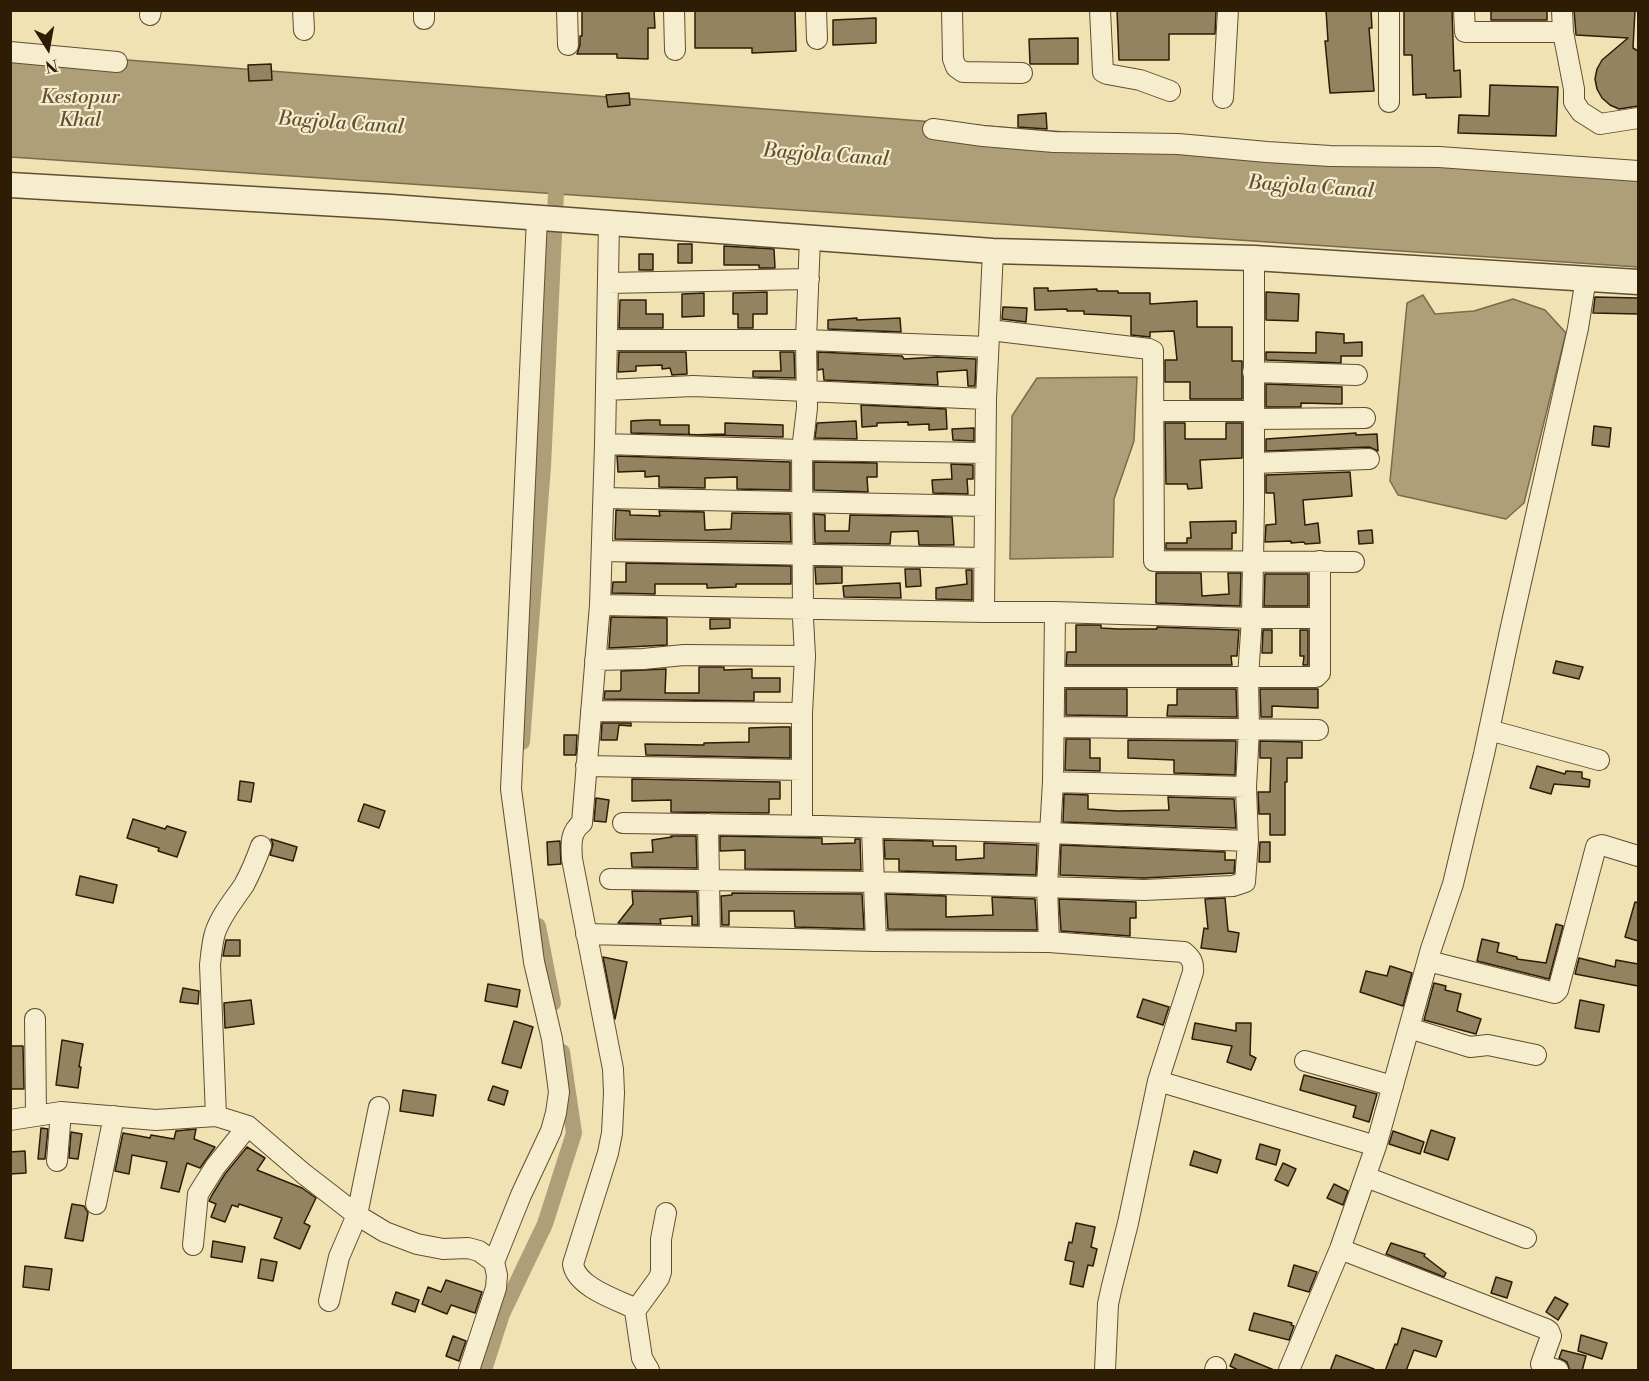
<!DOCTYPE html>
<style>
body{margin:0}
#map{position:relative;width:1649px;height:1381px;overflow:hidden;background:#f1e2b4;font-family:"Libre Bodoni",serif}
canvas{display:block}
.frame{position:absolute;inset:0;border:12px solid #2e1c05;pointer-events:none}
.north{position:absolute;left:18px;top:18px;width:60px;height:60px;-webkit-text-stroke:4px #f6ecce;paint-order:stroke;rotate:169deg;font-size:16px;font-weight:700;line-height:24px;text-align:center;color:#2e1c05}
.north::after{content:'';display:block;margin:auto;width:21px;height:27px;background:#2e1c05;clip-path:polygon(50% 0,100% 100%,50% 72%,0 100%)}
</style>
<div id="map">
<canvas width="1649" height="1381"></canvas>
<div class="frame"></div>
<div class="north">N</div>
</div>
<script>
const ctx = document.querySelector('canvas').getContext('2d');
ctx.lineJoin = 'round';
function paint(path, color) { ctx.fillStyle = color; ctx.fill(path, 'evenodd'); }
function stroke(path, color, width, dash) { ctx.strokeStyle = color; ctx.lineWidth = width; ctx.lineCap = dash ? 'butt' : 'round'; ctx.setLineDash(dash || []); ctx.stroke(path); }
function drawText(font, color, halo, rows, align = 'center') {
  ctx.font = font + ' "Libre Bodoni",serif'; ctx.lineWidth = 4.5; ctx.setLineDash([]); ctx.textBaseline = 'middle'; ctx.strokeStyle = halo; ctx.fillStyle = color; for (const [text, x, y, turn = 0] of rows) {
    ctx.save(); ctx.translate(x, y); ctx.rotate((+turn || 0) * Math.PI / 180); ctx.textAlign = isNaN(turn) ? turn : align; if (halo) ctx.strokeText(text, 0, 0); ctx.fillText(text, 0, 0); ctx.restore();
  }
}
const water = new Path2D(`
 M10 51 1638 176V267L11 157Z
 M1423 295 1435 314 1474 311 1513 299 1545 310 1566 333 1524 503 1506 519 1398 495 1390 481 1407 303Z
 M1137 377 1134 441 1114 499 1113 557 1010 559 1012 416 1037 378Z`);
const canal = new Path2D(`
 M522 742 543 466 557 172
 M538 926 553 1003
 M484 1370 502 1314 545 1224 574 1133 562 1052`);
const building = new Path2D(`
 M582 10H654L655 28H648V59L617 58V54H577L580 45V36H582Z
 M695 10H795L796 51 752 53V48H695Z
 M1117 10 1216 11 1215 34H1169V60H1119Z
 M1326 10H1371L1372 28H1369L1374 91 1330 93 1325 41H1328Z
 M1404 10H1452L1454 71 1460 70 1461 97 1426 98V94L1413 95 1412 55H1404Z
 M1491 10H1547V20H1491Z
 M1574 10H1635L1633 48 1638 51V106L1619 109 1610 105 1602 98 1597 89 1595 79 1597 69 1602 60 1628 38 1576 35Z
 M876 18V43L833 45V20Z
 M1078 38V64H1030L1029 39Z
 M271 64 272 80 249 81 248 65Z
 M1490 85 1558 87 1556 136 1458 133 1459 115 1489 116Z
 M629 93 630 105 608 107 606 95Z
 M1046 113 1047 129 1018 127V115Z
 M678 244H692V263H678Z
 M724 246 774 249 775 268H759V265H724Z
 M639 254H653V270H639Z
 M1034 288H1048V291L1097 289V291H1118V293H1150V304L1197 301V327H1232V361H1242V399H1190V382H1165V360H1177L1174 331 1150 332V337L1131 335V316L1084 314V311H1067V309L1035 310Z
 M767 292V314H753V328H738V314H733V293Z
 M1266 292 1299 294 1298 321 1266 320Z
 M704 293V316L682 317V294Z
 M1595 297 1638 298V314L1593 313Z
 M620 300H646V314H663V328H619Z
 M1003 307 1027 308 1026 322 1002 319Z
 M857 318V320L900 318 901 332 828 329V320Z
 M1316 332 1344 334V343L1362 342V356H1341V363L1266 360V352L1316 353Z
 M619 352H686L687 374 672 375 670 368 662 369V365L636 366V371L618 372Z
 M780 352H794L795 378 753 377V371H781Z
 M818 352 902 356 904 359 937 357 976 359 975 386H968L967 370 937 372 938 385 824 380 823 369 818 370Z
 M1266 384 1342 387V404L1301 403V407H1266Z
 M861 405 946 409 947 429 929 430V424L908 425V422L877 423V426L862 427Z
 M647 420H660V425H689V435L725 434V423L783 425V437L631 433V421Z
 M856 421 857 439 815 438 817 423Z
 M1165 423H1185V439H1226V423H1242V458L1200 460 1202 488 1188 489 1187 484H1166Z
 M1594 426 1611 428 1609 447 1592 445Z
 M974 428V441L953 440 952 429Z
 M1356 433V435L1377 434 1378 451 1369 447 1266 451V439Z
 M617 456 790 462V490L737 489V477L705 478V488L659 487V476L645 477V471L618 472Z
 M814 462 877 463V477H867L868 492 814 490Z
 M951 464 973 465V479H967L968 494 933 493 932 480 952 479Z
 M1350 472 1352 496 1303 500 1305 525 1318 523 1320 543 1305 544 1304 542 1291 543V541L1265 542 1266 525 1276 524 1274 493H1266V475Z
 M616 510 630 511V515L660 516 659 511 704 512 705 530 731 529 732 513 790 514 791 542 615 539Z
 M814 514 825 515V531H849L850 515 952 517 954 545H919L918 531 891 532 890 544 815 543Z
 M1236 521V533H1232V549H1166V543H1187V538H1191L1190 522Z
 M1372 530 1373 543 1359 544 1358 531Z
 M626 563 791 566V584H736V587L707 588V584H655V594L612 593 613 582H626Z
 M815 567H842V583L816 584Z
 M905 569H920L921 586 906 587Z
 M966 570H972V600L936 599V588L967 584Z
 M1156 573H1201L1202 596 1229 594 1228 573H1241L1240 606 1156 603Z
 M1265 574H1308V606H1264Z
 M900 583 901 598 844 597 843 586Z
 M611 617 667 618V645L609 648Z
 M710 619H730V628L710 629Z
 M1076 625H1101V628L1118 629H1157V627L1239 630 1237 656H1231L1232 665H1066L1067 652H1076Z
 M1263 630H1272V653H1262Z
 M1300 630H1308V665H1303L1304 656H1300Z
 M1556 661 1583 667 1579 679 1553 673Z
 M699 667H724V670L752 669V678H780V692H754V701L604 699 605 691H620L621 689V671L666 669 665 693H699Z
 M1066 689H1127V716L1066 715Z
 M1177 689H1236L1237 717 1167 716 1168 705H1177Z
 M1260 689H1318V708L1272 706V717H1261Z
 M602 723H631V726L619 725 617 740H601Z
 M781 727H790V758L646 755 645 744 704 745V743L749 742V728Z
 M564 735H577L576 755H564Z
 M1066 739H1090V758H1100V771L1065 770Z
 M1128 740 1236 741 1235 775 1174 773V760L1128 758Z
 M1260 741 1302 742V758H1287V782H1285V835H1270V814H1259L1258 792H1270L1271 758H1260Z
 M1537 766 1565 774 1566 771 1582 772V778L1590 780 1589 787 1554 784 1551 794 1530 788Z
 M632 779 780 782V799H769V813L671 812V800L632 801Z
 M240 781 254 783 251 802 238 800Z
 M1064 794 1088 795V809L1118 811 1169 810 1168 797 1234 799 1236 828 1063 822Z
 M596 798 609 800 606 822 594 821Z
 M364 804 385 811 379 828 358 821Z
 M133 819 165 829 167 826 186 832 177 857 158 851 159 848 127 838Z
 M671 836H696L697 868 632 867 631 853 653 852 652 840 672 837Z
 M720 836 822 838V844L855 843V839H860L861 870 745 869V850L720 851Z
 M271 839 297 847 293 861 270 855 273 844Z
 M884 840 933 841V846H956V860L984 858V843L1037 845 1036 875 899 871V859H885Z
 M560 841 561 864 548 865 547 842Z
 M1260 842H1270V862H1259Z
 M1061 845 1225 852V860H1235L1234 873 1144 878 1060 875Z
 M80 876 117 885 113 903 76 895Z
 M632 891 697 892 698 925H692V916L660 919 661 924 618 923 633 904Z
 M732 893 862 894 864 929 795 927 794 911H729V925H722L721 896 732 895Z
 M886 894 946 896V917L993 915 992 897 1035 899 1037 930 888 929Z
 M1225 898 1228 931 1239 933 1236 952 1201 948 1204 928 1208 929 1205 899Z
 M1059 899 1136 902V918H1130V936L1061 931Z
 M1635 902 1638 903V941L1625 937Z
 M1556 924 1563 926 1549 979 1477 961 1482 939 1499 943 1497 952 1517 957V959L1546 963Z
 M226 940H240V956H223Z
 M603 957 627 962 615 1019Z
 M1579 958 1615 967 1616 960 1638 964V986L1575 974Z
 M1390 966 1412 973 1403 1006 1360 992 1366 971 1387 976Z
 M1434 983 1446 986 1445 990 1461 994 1457 1011 1481 1019 1476 1034 1424 1020Z
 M488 984 520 990 517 1007 485 1001Z
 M183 988 199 991 198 1004 180 1002Z
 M1143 999 1169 1007 1163 1025 1137 1017Z
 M251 1000 254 1024 225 1028 224 1003Z
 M1580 1000 1604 1005 1599 1032 1575 1028Z
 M514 1021 533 1027 521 1068 502 1063Z
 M1195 1023 1236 1031V1023H1251L1250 1055 1256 1058 1251 1070 1227 1062 1232 1046 1192 1039Z
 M62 1040 83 1044 79 1067H81L78 1088 56 1085Z
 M10 1046H23L24 1089H10Z
 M1304 1075 1377 1094 1369 1122 1353 1117 1356 1106 1300 1090Z
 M493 1086 508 1091 504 1105 488 1100Z
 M403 1090 436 1095 433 1116 400 1111Z
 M41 1128 48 1129 45 1159H38Z
 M196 1129 194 1139 215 1147 200 1168 187 1163 179 1192 161 1188 167 1162 132 1155 129 1174 115 1171 123 1133 150 1138 151 1135 174 1139 176 1131Z
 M1431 1130 1455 1138 1448 1160 1424 1152Z
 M1393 1131 1424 1142 1420 1154 1389 1144Z
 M71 1132 82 1134 78 1159 69 1158Z
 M1260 1144 1280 1150 1276 1165 1256 1159Z
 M247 1147 265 1158 257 1170 302 1188 316 1198 304 1223 310 1226 300 1249 274 1238 282 1218 239 1204 238 1207 232 1205 225 1222 211 1217 216 1204 209 1201 212 1195 225 1174Z
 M25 1151 26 1173 10 1174V1152Z
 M1194 1151 1221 1160 1217 1173 1190 1165Z
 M1283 1163 1296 1169 1288 1186 1275 1180Z
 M1334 1184 1348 1191 1343 1205 1327 1198Z
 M72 1204 84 1206 88 1213 83 1241 65 1238Z
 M1076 1223 1095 1227 1091 1247 1097 1249 1093 1266 1088 1265 1083 1287 1070 1284 1074 1262 1065 1260 1069 1242 1072 1243Z
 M213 1241 245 1247 242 1262 211 1257Z
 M1391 1243 1425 1254 1424 1256 1446 1273 1444 1277 1386 1254Z
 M261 1259 277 1262 273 1281 258 1278Z
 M1294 1265 1317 1272 1309 1292 1288 1286Z
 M25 1266 52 1269 49 1290 23 1287Z
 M1496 1277 1512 1282 1507 1298 1491 1293Z
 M446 1280 482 1292 475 1313 451 1305 447 1314 422 1304 428 1287 441 1292Z
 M396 1292 419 1300 415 1312 392 1304Z
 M1555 1297 1568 1304 1558 1320 1546 1312Z
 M1254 1313 1292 1323 1291 1325 1294 1326 1289 1340 1249 1330Z
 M1402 1328 1442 1341 1436 1357 1414 1350 1406 1371H1385L1395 1344 1397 1345Z
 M1581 1335 1607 1343 1602 1359 1578 1351Z
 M453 1336 466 1341 459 1361 446 1356Z
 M1562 1350 1586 1356 1582 1371H1570L1567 1362 1559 1358Z
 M1235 1354 1274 1370V1371H1240L1230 1366Z
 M1336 1355 1374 1369V1371H1330Z`);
const minor = new Path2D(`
 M303 10 304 30
 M567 10 568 45
 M674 10 675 50
 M816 10 817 39
 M952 10 953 59 956 67 963 72 1022 73
 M1100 10 1103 72 1107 74 1140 80 1170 91
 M1464 10 1465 32H1563
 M1562 10 1563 32 1574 89V102L1581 112 1600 124 1638 118
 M150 15 151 10
 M424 19V10
 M10 52 117 62
 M1223 98 1228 10
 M1389 102V10
 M933 129 983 136 1054 142 1178 144 1267 152 1330 156 1439 157 1638 171
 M609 223 605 444 600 605 582 823C570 832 571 844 572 859L613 1069 614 1093 612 1133 608 1153 573 1264C576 1286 614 1299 632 1307L635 1311 642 1358 649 1370
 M608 283 809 279
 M990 330 1149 349 1153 351 1154 561 1354 562
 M607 340H806L988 347
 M1253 372 1357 375
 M606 390 693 386 986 399
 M1154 411H1254
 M1254 419 1365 418
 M605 444 802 450 985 453
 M1254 463 1369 459
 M604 498 985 506
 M602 551 984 558
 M600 605 984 612
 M1055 612 1252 618H1320
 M595 660 643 659 684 655 805 656
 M1055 677H1316L1320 673V561
 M591 711 802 713
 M1054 727 1318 730
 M1489 730 1599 760
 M586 766 802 770
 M1053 782 1246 787
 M623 823 821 826 1050 833 1053 782 1055 612H984L986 399 993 251
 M708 824 710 936
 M802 825V713L805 656 803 618 802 450 807 408 806 340 810 238
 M872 828 876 941
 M610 879 875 882 1144 890 1233 886 1245 882 1248 841 1246 787 1249 730 1248 677 1252 618 1254 503V258
 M586 934 876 941 1049 942 1184 952C1191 958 1194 962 1193 972L1158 1081 1128 1223 1112 1286 1108 1304 1105 1370
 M1049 942 1047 886 1050 833 1248 841
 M1428 961 1555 993 1558 990 1596 847 1602 845 1638 856
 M35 1019 36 1115
 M1409 1028 1470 1047 1488 1045 1536 1055
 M1305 1061 1393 1086
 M1158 1081 1376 1146
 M216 1116 210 965C211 955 212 943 215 933 221 915 234 900 244 885 251 872 256 860 261 846
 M10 1120 61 1112 156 1120 216 1116 248 1126 304 1174 357 1215 385 1232 417 1244 443 1249 468 1248 479 1251 494 1262 497 1275 496 1288 469 1370
 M57 1161 61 1112
 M1366 1177 1526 1238
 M96 1204 114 1116
 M193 1245 198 1194 215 1167 248 1126
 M1340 1249 1546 1329 1549 1331 1551 1336 1541 1364 1544 1366 1558 1370
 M494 1262 521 1195 551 1131 556 1113 559 1092 552 1039 534 962 511 789 537 218
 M329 1301 339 1257 357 1215 379 1107
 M635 1311 659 1278 661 1272V1239L666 1213
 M1215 1370 1216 1367
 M1289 1370 1340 1249 1376 1146 1431 949 1453 884 1484 754 1510 631 1578 328 1586 278`);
const tertiary = new Path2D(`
 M10 185 391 207 993 251 1254 258 1638 282`);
const waterNames = [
 ["Kestopur",80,98],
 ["Khal",80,121],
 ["Bagjola Canal",341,124,4],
 ["Bagjola Canal",826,156,4],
 ["Bagjola Canal",1311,188,4]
];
paint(water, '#af9f78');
stroke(water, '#7b6b4a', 1.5);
stroke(canal, '#af9f78', 16);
paint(building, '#938360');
stroke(building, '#2e1c05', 1.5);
stroke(minor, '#5f4e31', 22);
stroke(tertiary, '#5f4e31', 27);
stroke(minor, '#f6ecce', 20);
stroke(tertiary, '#f6ecce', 24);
drawText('italic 20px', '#625033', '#f6ecce', waterNames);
</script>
